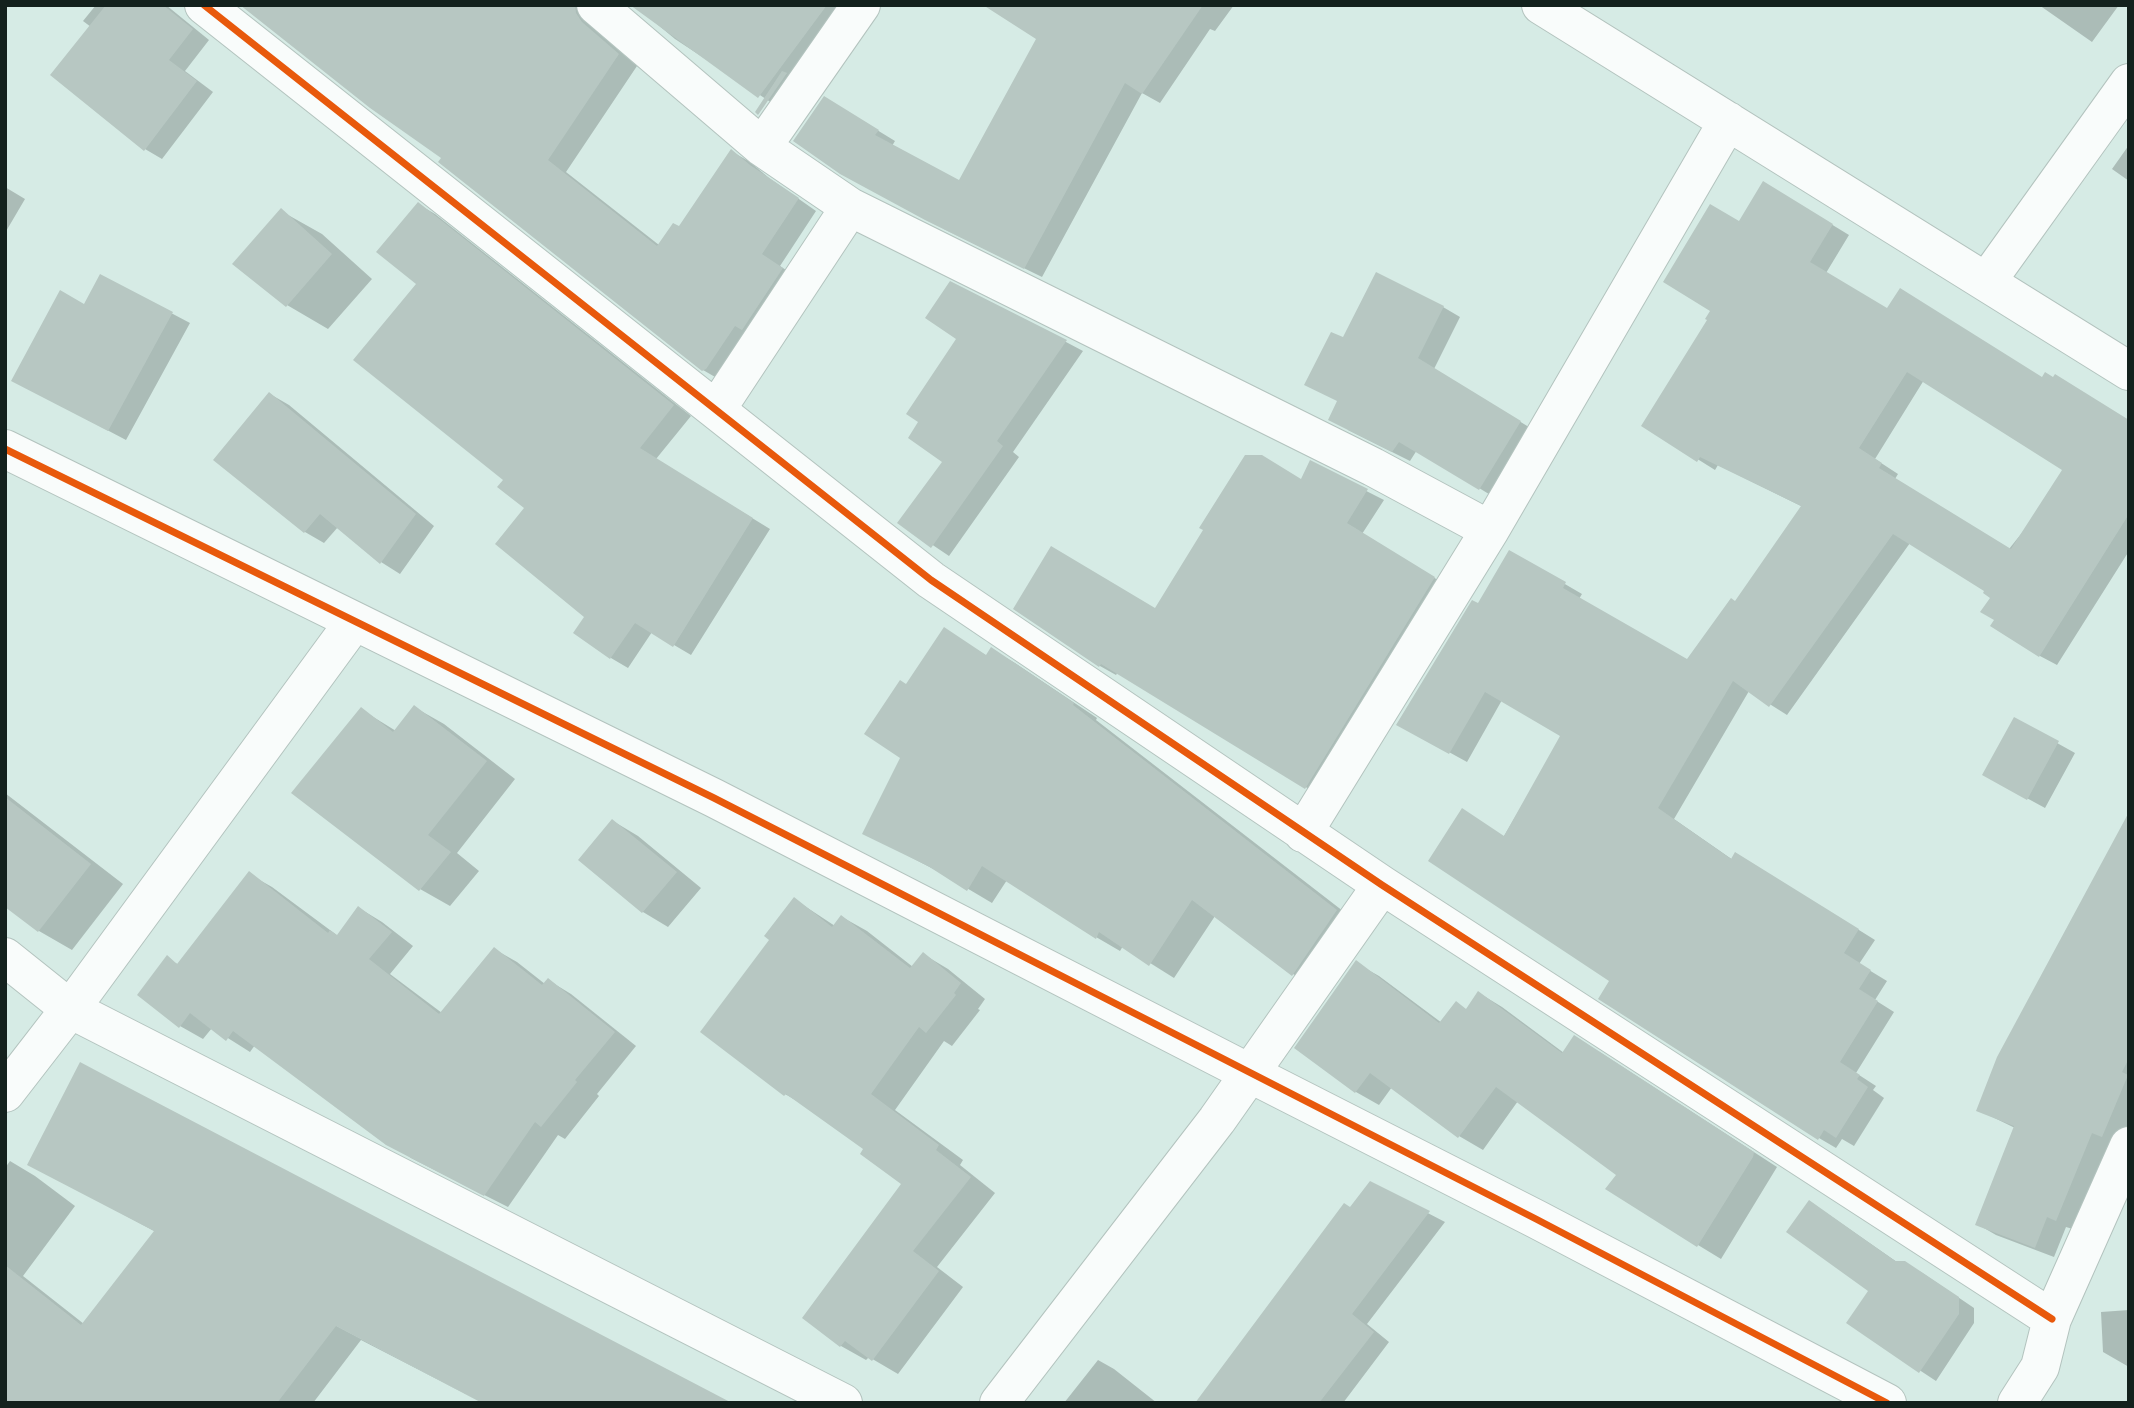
<!DOCTYPE html>
<style>
body{margin:0}
#map{position:relative;width:2134px;height:1408px;overflow:hidden;background:#d6ebe5;font-family:Lora,serif}
canvas{display:block}
.frame{position:absolute;inset:0;border:7px solid #13211d;pointer-events:none}
</style>
<div id="map">
<canvas width="2134" height="1408"></canvas>
<div class="frame"></div>
</div>
<script>
const ctx = document.querySelector('canvas').getContext('2d');
ctx.lineJoin = 'round';
function paint(path, color) { ctx.fillStyle = color; ctx.fill(path, 'evenodd'); }
function stroke(path, color, width, dash) { ctx.strokeStyle = color; ctx.lineWidth = width; ctx.lineCap = dash ? 'butt' : 'round'; ctx.setLineDash(dash || []); ctx.stroke(path); }
const shadow = new Path2D(`
 M96 5H166L209 40 185 71 213 92 162 159 145 149 91 27 83 21Z
 M242 5H596L594 24 600 34 637 66 566 172 659 245 680 228 731 151 750 162 769 178 816 211 780 266 801 280 722 381 703 370 444 158Z
 M634 5H853L778 107 675 39Z
 M987 5H1234L1215 31 1210 29 1160 103 1142 93 1042 277 944 229 841 108 895 141 892 146 959 182 1039 38Z
 M2039 5H2119L2092 42Z
 M2129 145V181L2112 169Z
 M5 187 25 199 5 233Z
 M1780 193 1849 235 1826 273 1888 310 2043 379 2129 421V551L2057 665 2040 656 1997 620 1992 597 1987 591 1910 543 1787 715 1749 691 1674 819 1733 860 1753 864 1875 940 1859 964 1887 981 1875 1000 1894 1012 1856 1073 1876 1086 1873 1090 1884 1098 1854 1146 1842 1139 1836 1148 1819 1138 1611 981 1504 836 1563 735 1502 700 1467 762 1398 724 1479 606 1510 552 1582 594 1579 599 1688 661 1736 603 1803 507 1718 465 1715 470 1643 425 1710 319 1739 223ZM1924 380 2064 470 2037 514 2009 549 1895 479 1898 474 1875 459Z
 M418 204 435 214 691 416 656 459 770 529 691 655 652 632 628 668 611 658 526 508 505 480 418 284Z
 M281 211 322 234 372 279 328 329 287 305Z
 M101 276 190 323 126 440 31 390 85 306Z
 M1443 307 1460 317 1434 369 1537 432 1497 499 1417 450 1410 461 1348 430 1339 401Z
 M958 338 1066 342 1083 351 1013 452 1019 457 949 556 900 523 944 461 921 422Z
 M270 394 289 405 434 526 400 574 381 562 338 527 324 543 305 532 216 460Z
 M1311 463 1384 500 1362 534 1451 588 1322 797 1118 672 1116 675 1100 666 1015 609 1155 610 1303 481Z
 M944 629 987 656 991 649 1015 663 1097 718 1096 720 1361 925 1317 988 1293 974 1215 916 1174 978 1123 946 1120 951 1096 937 1007 880 992 903 943 874 864 833 902 757 907 686Z
 M414 707 444 724 515 779 457 853 479 871 450 906 420 889 362 710 396 731Z
 M2014 719 2075 753 2045 808 2001 784Z
 M5 793 123 884 72 950 39 931 5 905Z
 M613 821 638 836 701 888 668 927 643 912 581 860Z
 M2129 825V1148L2076 1230 2066 1227 2054 1257 1996 1235 1977 1224 2015 1128 1978 1110Z
 M249 874 272 887 338 936 359 908 382 922 413 946 390 974 442 1013 494 949 517 962 545 984 548 980 571 994 636 1046 597 1094 599 1096 565 1139 558 1135 508 1207 411 1158 255 1045 250 1052 212 1028 203 1039 180 1026 139 995 167 958 179 965Z
 M794 899 835 926 842 917 867 931 913 967 923 954 948 969 985 999 978 1009 980 1010 952 1046 944 1041 895 1110 963 1160 960 1165 995 1193 937 1267 963 1287 898 1374 869 1357 866 1360 841 1346 804 1318 904 1184 866 1148 809 1108 785 1094 772 940Z
 M1356 963 1379 976 1442 1023 1456 1003 1467 1010 1479 993 1502 1007 1564 1053 1598 1051 1777 1167 1721 1259 1698 1245 1618 1174 1518 1101 1483 1150 1459 1136 1392 1087 1379 1105 1356 1092 1297 1048Z
 M10 1161 35 1176 75 1206 23 1276 84 1324 156 1232 29 1164 483 1403 361 1340 313 1403H5V1168Z
 M1370 1183 1445 1222 1367 1324 1389 1342 1343 1403H1196Z
 M1825 1212 1897 1262 1921 1272 1974 1308V1323L1936 1381 1848 1323 1870 1291Z
 M2129 1310V1367L2103 1352 2101 1312Z
 M1098 1360 1114 1369 1157 1403H1064Z`);
const building = new Path2D(`
 M106 5H163L193 29 169 60 197 81 144 151 50 75Z
 M240 5H575L576 13 582 22 619 54 548 160 657 246 673 223 679 226 731 149 750 165 799 198 762 254 783 268 742 330 735 326 706 369 702 371 438 162 441 158 370 108Z
 M630 5H827L758 98Z
 M983 5H1203L1142 94 1125 83 1024 269 925 220 840 174 793 141 824 96 879 130 875 135 959 180 1036 39Z
 M782 71 787 73 758 115 755 112Z
 M1763 181 1833 224 1810 262 1887 308 1900 288 2042 377 2045 372 2053 377 2055 374 2129 420V514L2039 657 1990 626 1994 620 1980 612 1990 598 1983 593 1984 591 1893 534 1769 707 1733 681 1658 808 1731 859 1735 852 1859 929 1844 953 1871 970 1859 989 1878 1001 1840 1062 1860 1075 1857 1079 1868 1087 1836 1138 1824 1130 1818 1140 1598 999 1609 981 1428 861 1462 808 1504 836 1560 736 1485 692 1449 754 1396 725 1472 600 1478 603 1509 550 1566 582 1563 588 1687 659 1731 598 1735 601 1801 506 1700 457 1697 462 1641 426 1707 320 1705 319 1710 311 1663 282 1710 204 1739 221ZM1907 372 2062 470 2011 549 1879 468 1882 463 1859 448Z
 M418 202 674 405 640 448 753 518 673 647 635 623 610 659 573 633 584 617 495 544 524 508 497 487 503 480 353 360 416 284 376 252Z
 M281 208 332 254 286 307 232 264Z
 M1376 272 1444 306 1418 358 1521 421 1479 490 1399 442 1392 452 1328 420 1337 401 1304 385 1331 332 1343 337Z
 M100 274 173 312 108 431 11 381 60 290 84 304Z
 M950 281 1067 340 997 441 1003 446 931 548 897 523 942 462 908 438 918 422 906 414 956 339 925 318Z
 M269 392 416 514 380 564 320 514 304 533 213 460Z
 M1245 455H1262L1301 479 1310 460 1368 489 1347 523 1435 577 1305 789 1101 664 1099 667 1013 609 1051 546 1155 608 1203 530 1199 528Z
 M944 627 986 655 991 647 1074 703 1073 705 1337 910 1292 976 1192 900 1149 966 1099 932 1096 939 982 866 967 891 928 866 862 834 900 758 864 734 900 680 906 684Z
 M414 705 487 761 428 835 451 852 419 891 291 793 361 707 393 732Z
 M2014 717 2059 741 2027 800 1982 775Z
 M5 797 91 864 38 932 5 907Z
 M2129 812V1058L2122 1072 2128 1075 2102 1137 2092 1133 2056 1221 2047 1217 2035 1248 1975 1225 2014 1126 1976 1111 1997 1057Z
 M612 819 677 872 642 913 578 860Z
 M249 871 328 933 330 930 337 935 358 906 392 932 369 959 439 1014 494 947 542 985 548 978 615 1032 575 1080 577 1082 541 1127 535 1122 484 1196 386 1145 233 1031 226 1041 190 1013 179 1028 137 995 167 955 177 964Z
 M794 897 832 927 841 915 910 968 923 952 961 983 954 993 956 995 926 1033 919 1027 871 1094 939 1145 936 1150 971 1177 913 1251 939 1271 872 1361 845 1341 840 1347 802 1318 901 1184 860 1154 863 1149 786 1094 784 1096 700 1032 769 940 764 936Z
 M1356 960 1439 1023 1456 1001 1466 1009 1478 991 1562 1053 1574 1035 1754 1152 1753 1157 1697 1247 1605 1189 1616 1175 1496 1087 1458 1138 1370 1073 1355 1093 1294 1048Z
 M80 1062 112 1079 732 1403H482L336 1326 277 1403H5V1265L81 1325 154 1231 27 1165Z
 M1370 1181 1430 1211 1352 1314 1374 1332 1319 1403H1195L1344 1203 1350 1207Z
 M1809 1200 1895 1261H1905L1959 1297V1314L1919 1373 1846 1323 1868 1291 1786 1232Z`);
const minor = new Path2D(`
 M204 5 931 580 1382 885 2052 1319
 M596 5 762 147 850 207 716 410
 M1541 5 2129 371
 M762 147 861 5
 M850 207 1373 467 1490 530 1303 833
 M1987 281 2129 83
 M1490 530 1728 121
 M5 957 70 1009 843 1403
 M1251 1074 1536 1219 1887 1403
 M5 1093 77 1000 354 622
 M999 1403 1217 1120 1382 885
 M2017 1403 2040 1367 2052 1319 2129 1146`);
const tertiary = new Path2D(`
 M5 449 714 798 1251 1074`);
const cycleway = new Path2D(`
 M204 5 931 580 1382 885 2052 1319
 M5 449 714 798 1536 1219 1887 1403`);
paint(shadow, '#0003');
paint(building, '#b7c7c2');
stroke(minor, '#b3c3be', 40);
stroke(tertiary, '#b3c3be', 40);
stroke(minor, '#f9fcfb', 38);
stroke(tertiary, '#f9fcfb', 38);
stroke(cycleway, '#e8590c', 7);
</script>
